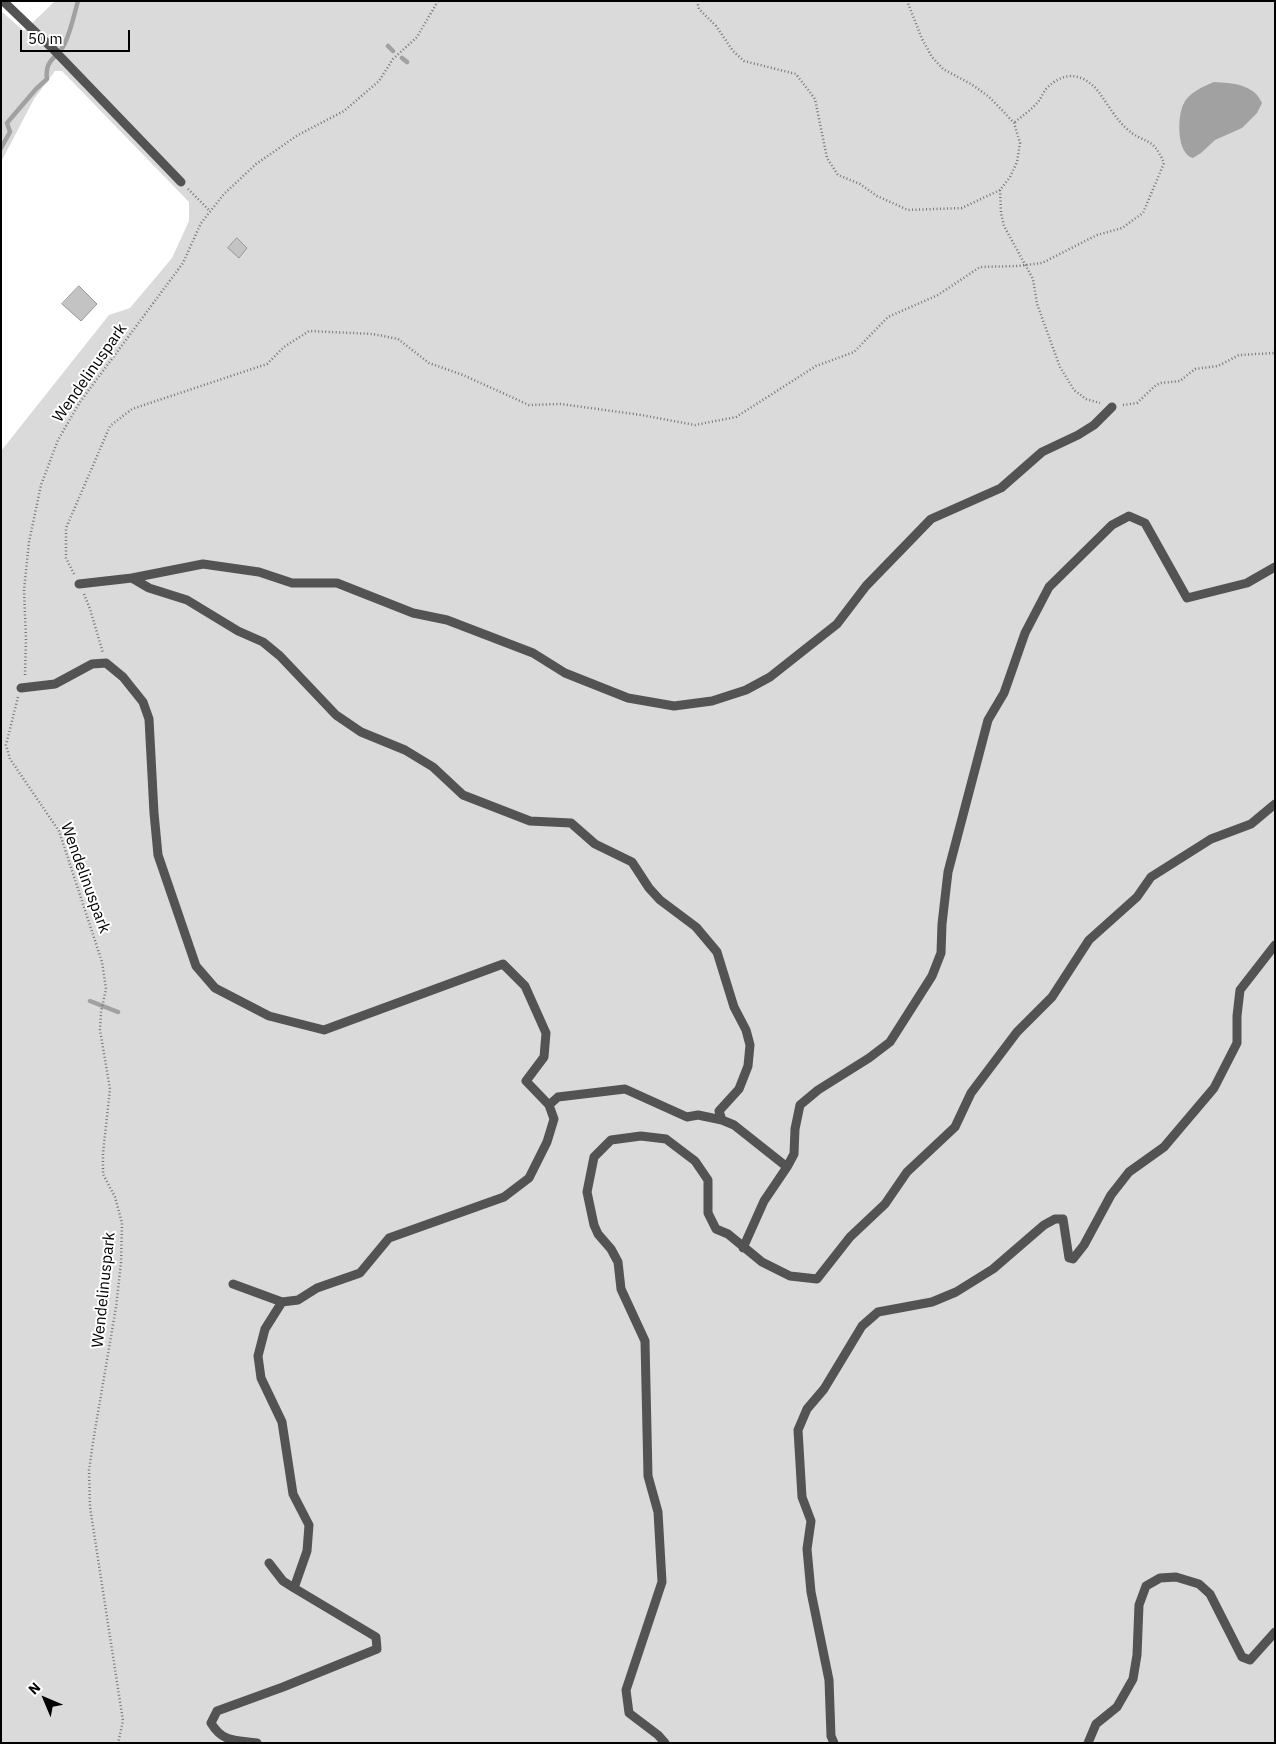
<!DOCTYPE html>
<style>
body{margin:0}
#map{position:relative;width:1276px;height:1744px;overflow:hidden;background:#fff;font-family:"IBM Plex Sans",sans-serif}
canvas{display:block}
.frame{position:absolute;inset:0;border:2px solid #000;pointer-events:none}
.north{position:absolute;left:20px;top:1674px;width:50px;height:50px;-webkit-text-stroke:4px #fff;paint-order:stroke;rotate:315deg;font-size:14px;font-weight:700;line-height:20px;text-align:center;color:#000}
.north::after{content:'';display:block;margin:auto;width:18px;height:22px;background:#000;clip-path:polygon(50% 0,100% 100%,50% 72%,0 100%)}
.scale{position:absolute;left:20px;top:30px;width:110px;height:22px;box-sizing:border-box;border:2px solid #000;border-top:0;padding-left:6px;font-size:15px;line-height:18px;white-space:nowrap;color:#000;-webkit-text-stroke:4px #fff;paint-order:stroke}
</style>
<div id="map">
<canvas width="1276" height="1744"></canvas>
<div class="frame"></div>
<div class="north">N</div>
<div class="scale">50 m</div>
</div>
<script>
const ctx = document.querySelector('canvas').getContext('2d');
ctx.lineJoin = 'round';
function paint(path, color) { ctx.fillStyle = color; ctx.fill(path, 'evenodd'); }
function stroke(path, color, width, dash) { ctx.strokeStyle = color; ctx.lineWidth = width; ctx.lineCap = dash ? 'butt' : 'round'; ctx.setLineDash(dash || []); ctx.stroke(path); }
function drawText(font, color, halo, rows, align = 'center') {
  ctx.font = font + ' "IBM Plex Sans",sans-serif'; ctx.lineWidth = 4; ctx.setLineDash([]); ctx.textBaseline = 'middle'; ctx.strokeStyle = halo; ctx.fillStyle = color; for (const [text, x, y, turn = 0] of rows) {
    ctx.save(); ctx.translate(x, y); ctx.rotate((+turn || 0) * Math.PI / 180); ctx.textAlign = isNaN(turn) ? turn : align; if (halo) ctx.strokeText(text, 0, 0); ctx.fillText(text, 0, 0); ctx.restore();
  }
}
const green = new Path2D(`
 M55 1H1275V1743H1V451L109 315 130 308 172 258 189 221V202L62 71H55L34 99 1 162V11L24 31Z`);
const water = new Path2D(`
 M1214 82C1232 83 1254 84 1262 103L1257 113 1242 128 1215 140 1201 153 1193 158C1177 154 1177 119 1183 105 1188 93 1202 87 1214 82Z`);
const stream = new Path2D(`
 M388 46 393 51
 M402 58 407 62
 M1 148 10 132 7 123 36 89 47 79C44 58 59 58 65 43 71 30 74 15 78 1
 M90 1001 118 1012`);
const building = new Path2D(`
 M237 238 247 248 239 258 228 248Z
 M79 286 97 304 81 321 62 304Z`);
const path = new Path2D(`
 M697 1 699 9 716 26 733 51 744 61 796 74 815 99 827 158 838 175 860 184 877 196 908 210 962 208 1000 190 1010 177 1017 162 1020 143 1014 123 1002 110 988 96 971 84 943 69 932 57 922 39 907 1
 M188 189 210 211
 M1000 190 1001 213 1004 226 1033 279 1037 304 1060 367 1074 390 1086 399 1100 403
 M1123 405 1137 403 1156 385 1161 383 1180 381 1195 369 1218 366 1239 355 1275 353
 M74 574 66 558V528L110 426 132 409 267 364 284 347 309 331 373 334 398 339 429 363 463 375 529 405 561 404 641 415 695 425 736 417 816 366 854 352 888 317 938 295 980 267 1018 266 1042 263 1097 235 1122 228 1143 213 1164 163C1152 134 1143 145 1126 128 1115 118 1107 103 1098 91 1082 72 1063 71 1046 89 1043 93 1041 98 1038 102 1031 110 1022 116 1014 123
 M84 594 90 609 103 653
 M25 675 26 638 24 590 29 542 41 485 58 440 80 402 183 263 201 223 224 194 256 164 298 135 344 111 379 81 393 59 417 37 438 1
 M18 697 6 745 10 759 59 831 102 962 106 989 101 1012 100 1030 110 1089 103 1153V1174L115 1197 122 1223 121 1263 116 1307 94 1436 89 1470 90 1507 123 1721 118 1743`);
const service = new Path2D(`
 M3 1 52 48 181 182
 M132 578 203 564 259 572 292 583H337L413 613 447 620 533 653 565 673 628 698 674 706 712 701 746 690 770 677 837 624 866 586 931 519 1001 488 1042 452 1078 435 1094 425 1112 407
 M79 584 132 578 149 588 187 600 238 631 263 642 280 656 336 715 361 732 405 750 433 767 463 795 530 821 571 823 595 844 632 862 649 888 660 900 696 927 717 952 734 1007 746 1030 750 1045 748 1066 739 1089 719 1111 722 1120 734 1125 787 1167
 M21 688 55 684 92 664 106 663 123 677 143 702 149 719 154 813 158 855 196 966 215 988 269 1016 324 1030 503 964 525 986 546 1033 544 1057 526 1081 549 1105
 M743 1248 764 1201 787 1167 794 1154 795 1129 800 1105 818 1090 869 1058 890 1042 932 976 941 953 942 924 948 872 988 720 1004 693 1025 633 1049 587 1112 525 1129 516 1145 523 1187 598 1247 583 1275 567
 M233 1284 282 1302
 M269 1563 283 1581 294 1588
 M257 1743C236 1740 223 1743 211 1723L217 1711 283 1687 377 1649 376 1637 294 1588 307 1551 309 1525 293 1494 282 1422 261 1378 258 1356 265 1329 282 1302 298 1300 317 1288 360 1273 389 1238 504 1197 529 1178 547 1142 554 1119 549 1105 558 1097 625 1089 687 1117 698 1115 722 1120
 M665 1743 658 1735 629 1713 626 1690 662 1582 658 1512 648 1476 645 1341 621 1289 618 1262 611 1249 598 1234 594 1225 587 1192 594 1157 611 1140 641 1136 666 1139 695 1161 708 1180V1213L716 1229 728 1234 762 1262 790 1276 817 1279 850 1237 885 1204 907 1172 955 1127 971 1093 1017 1032 1052 997 1089 940 1137 897 1151 877 1211 839 1251 824 1275 804
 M834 1743 831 1736 829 1680 811 1592 807 1549 811 1521 802 1497 798 1430 807 1409 824 1389 862 1326 878 1312 932 1302 956 1292 993 1269 1044 1225 1055 1219H1063L1069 1258 1073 1259 1084 1245 1111 1195 1129 1172 1164 1147 1214 1088 1237 1043V1016L1240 990 1275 945
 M1088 1743 1096 1724 1117 1707 1133 1679 1137 1655 1139 1605 1146 1586 1160 1578 1176 1577 1199 1584 1210 1594 1242 1657 1250 1660 1275 1632`);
const streetNames = [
 ["Wendelinuspark",90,373,-55],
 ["Wendelinuspark",85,878,70],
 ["Wendelinuspark",104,1290,-84]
];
paint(green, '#dadada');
paint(water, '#a1a1a1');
stroke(stream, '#a1a1a1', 4.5);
paint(building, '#c3c3c3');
stroke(building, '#979797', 1);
stroke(path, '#757575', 2.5, [1, 2.5]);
stroke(service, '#535353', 9);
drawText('16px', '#000', '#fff', streetNames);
</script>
